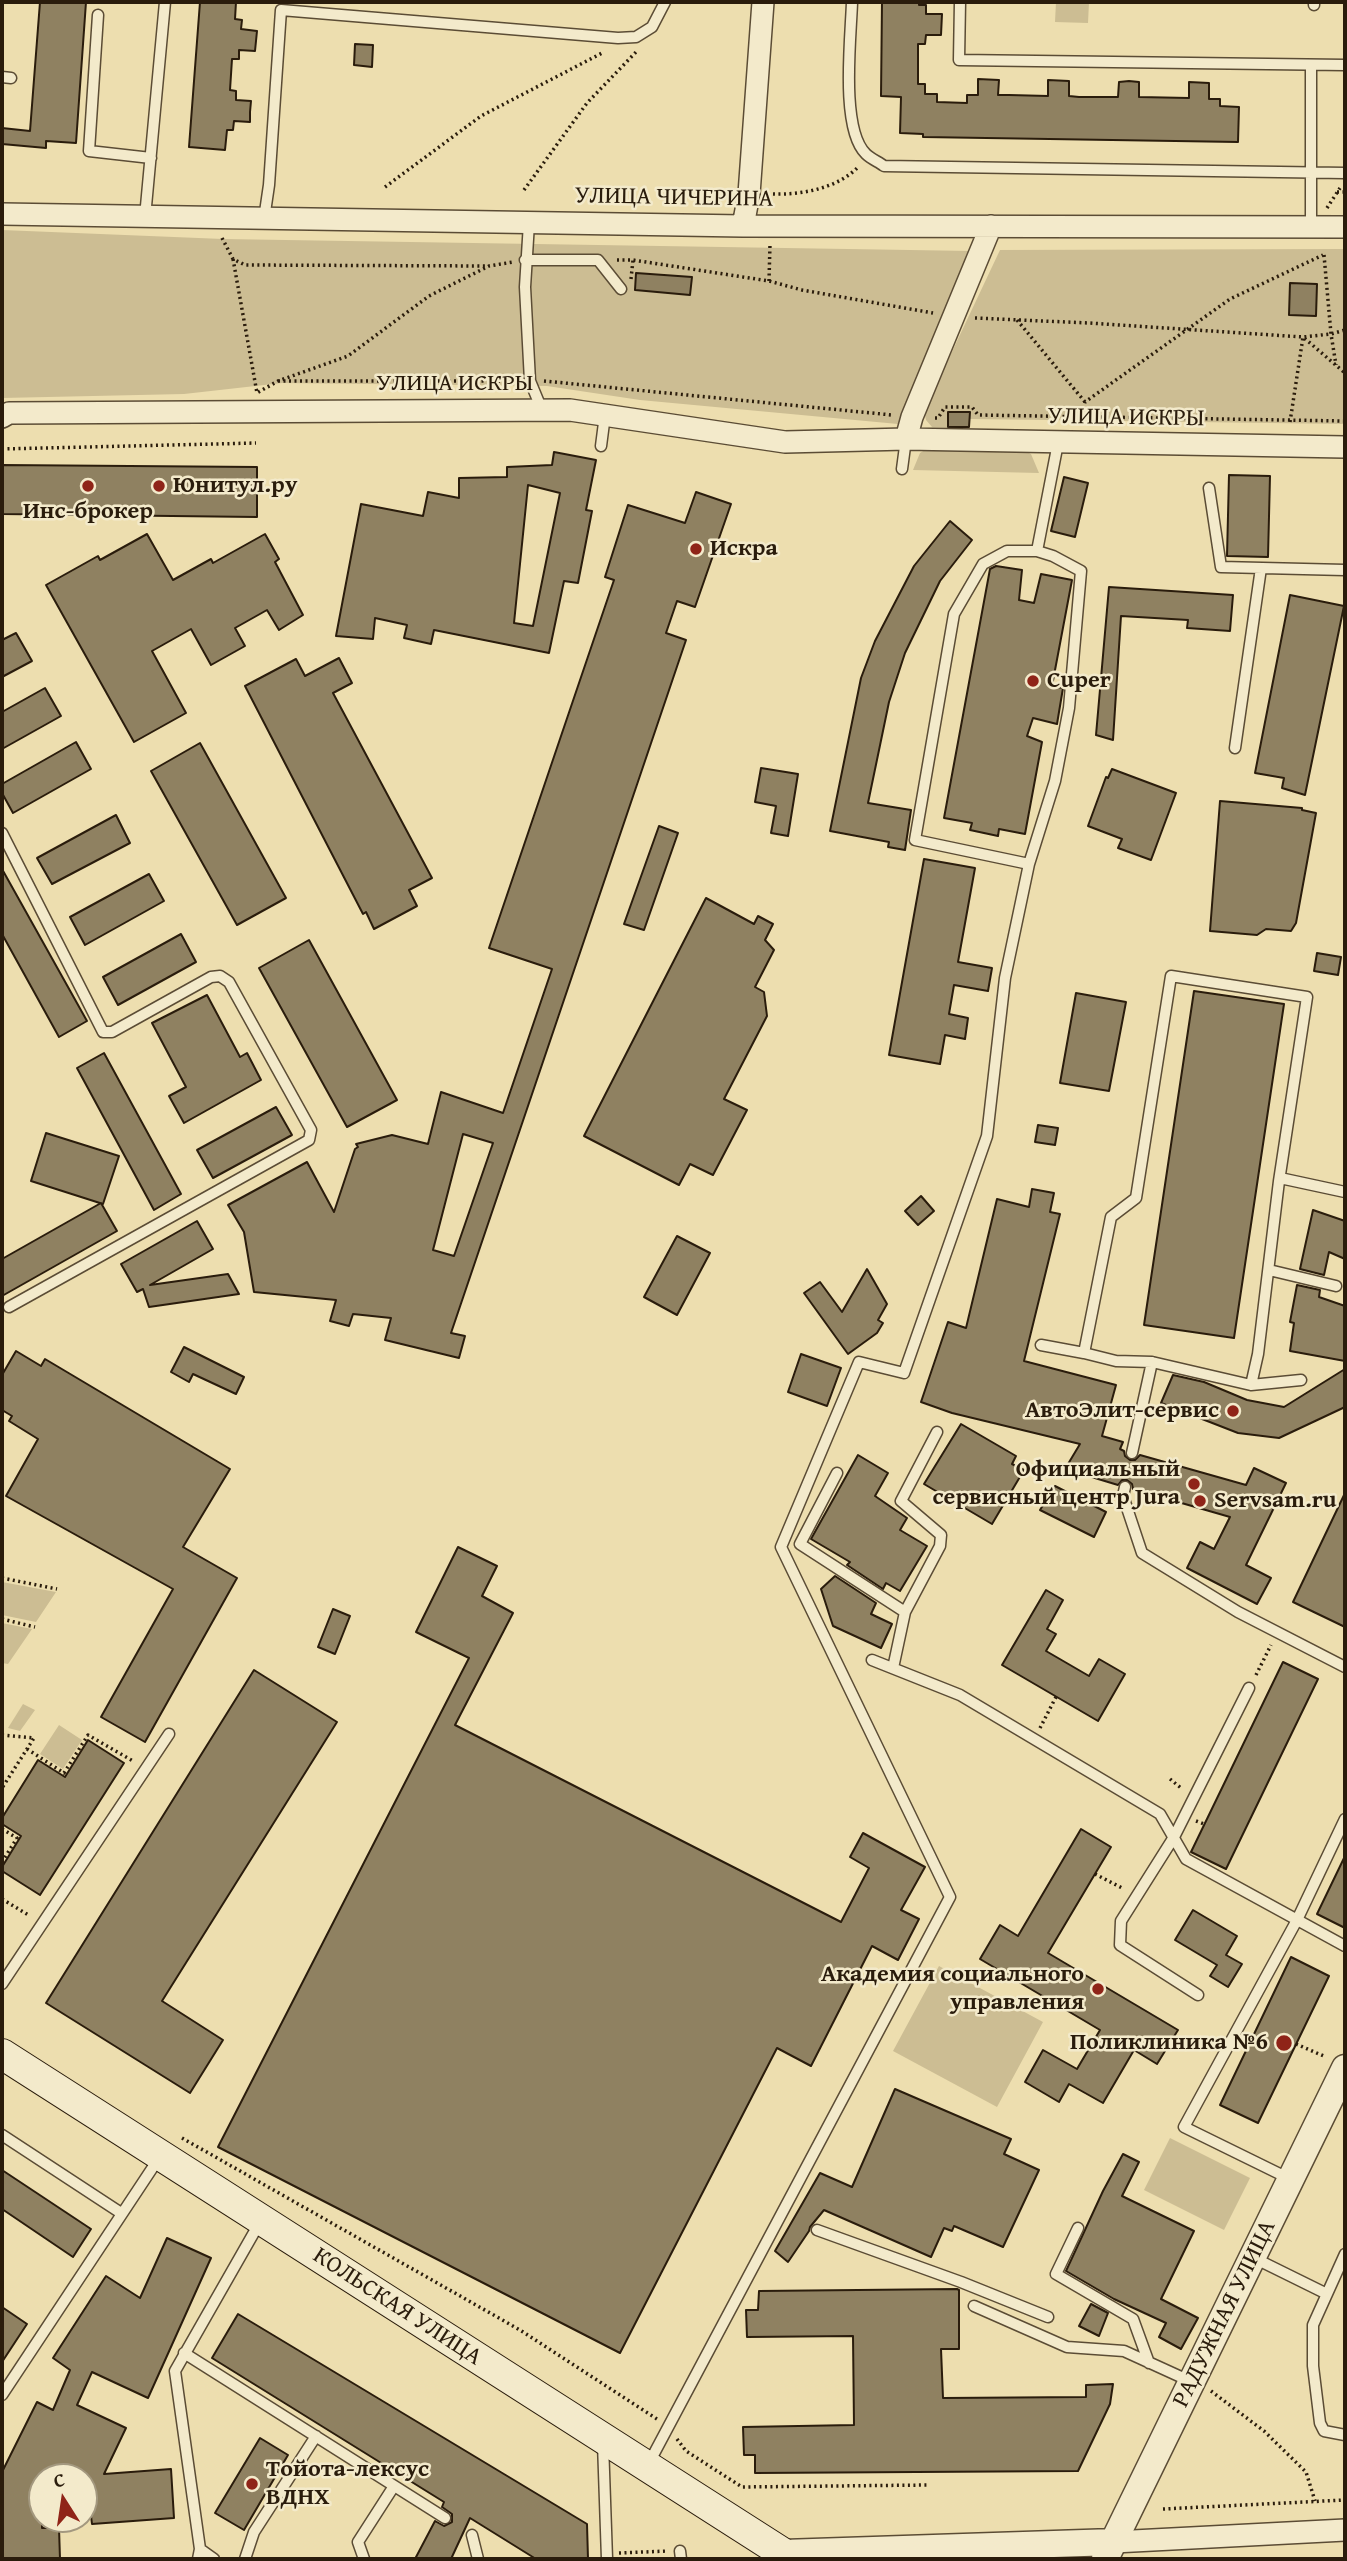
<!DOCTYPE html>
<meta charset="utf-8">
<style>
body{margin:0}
#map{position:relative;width:1347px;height:2561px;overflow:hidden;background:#eddeaf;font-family:"Gentium Book Plus",serif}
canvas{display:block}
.frame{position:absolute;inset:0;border:4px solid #2a1c0c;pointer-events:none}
.north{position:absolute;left:28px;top:2463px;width:70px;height:70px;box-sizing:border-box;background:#f3eacb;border:2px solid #a3987f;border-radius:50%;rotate:348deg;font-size:19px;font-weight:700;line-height:28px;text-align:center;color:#2a1c0c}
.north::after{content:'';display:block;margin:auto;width:24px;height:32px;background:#8f2418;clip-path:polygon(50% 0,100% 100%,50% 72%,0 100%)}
</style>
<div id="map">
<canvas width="1347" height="2561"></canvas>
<div class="frame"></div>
<div class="north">С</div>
</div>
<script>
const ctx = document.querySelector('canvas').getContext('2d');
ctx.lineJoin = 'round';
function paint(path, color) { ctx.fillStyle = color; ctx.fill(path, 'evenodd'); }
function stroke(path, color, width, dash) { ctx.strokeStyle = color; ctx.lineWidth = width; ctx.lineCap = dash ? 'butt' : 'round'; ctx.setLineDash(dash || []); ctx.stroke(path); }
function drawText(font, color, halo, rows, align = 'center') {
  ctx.font = font + ' "Gentium Book Plus",serif'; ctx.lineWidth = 5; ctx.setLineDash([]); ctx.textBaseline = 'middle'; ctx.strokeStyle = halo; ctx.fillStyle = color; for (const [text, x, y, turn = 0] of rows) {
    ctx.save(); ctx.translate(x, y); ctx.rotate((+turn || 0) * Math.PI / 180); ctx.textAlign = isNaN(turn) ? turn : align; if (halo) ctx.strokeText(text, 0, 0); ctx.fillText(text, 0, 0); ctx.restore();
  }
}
const green = new Path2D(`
 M1056 2H1089L1088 23 1055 22Z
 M2 230 223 239 972 251 898 424 640 400 547 386 282 383 184 394 2 398Z
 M1345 249V424L970 419 969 412H949L948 428 932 427 926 420 924 411 1000 250Z
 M1018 447 1031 454 1039 473 913 470 920 453 928 448Z
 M2 1582 56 1592 36 1622 2 1615Z
 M2 1623 32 1629 8 1664 2 1663Z
 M23 1704 35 1710 20 1731 8 1728Z
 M59 1725 82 1740 63 1769 40 1754Z
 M939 1966 1043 2022 997 2107 893 2051Z
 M1170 2138 1250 2178 1224 2230 1144 2190Z`);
const building = new Path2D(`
 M40 2H86L76 143 46 141V148L2 144V128L30 131Z
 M200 2H236L235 19 242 20 241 29 257 31 255 51 239 50V59H232L230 90 236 91V100L251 101 250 112V122L234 121 233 130H227L225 150 189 147Z
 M882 2H919V5H926V14H942L941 35H926L925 44H918V84H925V94H937V102L967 103V95H978V79L999 80 998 95H1009L1048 96V80L1069 81V96L1079 97H1118L1119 82 1129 81 1139 82V97L1189 98V82L1209 83V99H1220V106L1239 107 1238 142 923 137V134L900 133 901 97 881 96Z
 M355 44 373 45 372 67 354 65Z
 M636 273 692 277 690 295 635 290Z
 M1290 283 1317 284 1316 316 1289 315Z
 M948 412H970L969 427H948Z
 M554 452 596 460 586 510 592 511 578 583 564 581 549 653 434 630 431 644 404 638 407 625 375 618 373 639 336 636 361 504 423 516 428 492 459 498V478L507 477V467L552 465ZM528 485 560 493 533 626 514 623Z
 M2 465 257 467V517L2 514Z
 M1229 475 1270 476 1268 557 1227 556Z
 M1064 477 1088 483 1075 537 1051 531Z
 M696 492 731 504 695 607 677 601 666 633 686 640 451 1333 465 1336 459 1358 385 1340 391 1318 353 1314 349 1326 330 1321 336 1300 254 1292 244 1232 228 1205 307 1162 334 1212 355 1149 358 1147 356 1144 392 1135 428 1144 441 1092 503 1113 552 969 489 948 614 580 605 577 628 505 685 523ZM463 1134 493 1143 454 1256 433 1250Z
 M950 521 972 540 940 581 905 653 889 702 868 803 911 810 905 850 888 847 889 842 830 831 861 678 875 641 914 566Z
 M147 534 173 580 211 559 213 563 265 534 279 559 275 562 303 615 279 630 267 610 235 628 245 646 211 665 191 629 152 651 186 713 134 742 46 585 98 556 100 560Z
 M996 566 1022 570 1019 600 1034 603 1041 574 1072 580 1052 686 1063 688 1057 724 1033 718 1027 736 1042 742 1025 834 999 829 998 836 970 830 972 823 944 818 990 569Z
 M1109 587 1233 595 1230 631 1187 628 1188 620 1121 616 1113 740 1096 735Z
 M1290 595 1344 606 1305 795 1282 788 1284 778 1255 773Z
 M16 633 32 661 2 677V640Z
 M339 658 352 683 333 693 432 878 409 890 417 906 374 929 366 912 363 914 245 686 296 659 305 676Z
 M45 688 61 716 2 749V712Z
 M76 742 91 769 13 813 2 793V784Z
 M200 743 286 898 237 925 151 771Z
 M761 768 798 774 788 836 771 833 776 806 755 802Z
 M1112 769 1176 793 1151 860 1118 848 1122 839 1088 826 1106 777 1108 778Z
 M1220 801 1302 808V810L1316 813 1296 923 1291 931 1266 929 1257 935 1210 931Z
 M116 815 130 843 52 884 37 858Z
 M659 826 678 833 644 930 624 924Z
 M924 859 975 868 958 962 992 968 988 991 954 985 949 1014 968 1018 965 1039 945 1035 940 1064 889 1055Z
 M2 869 87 1021 59 1037 2 934Z
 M149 874 164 901 85 945 70 917Z
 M706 898 754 924 758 916 773 924 765 940 774 950 755 987 764 992 767 1016 724 1099 747 1110 713 1175 690 1164 679 1185 584 1136Z
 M181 934 196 962 118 1005 103 977Z
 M309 940 397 1100 347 1127 259 968Z
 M1317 953 1341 957 1338 975 1314 971Z
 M1194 991 1284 1004 1234 1338 1144 1325Z
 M1076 993 1126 1002 1109 1091 1060 1083Z
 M207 995 240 1057 247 1053 261 1080 184 1123 169 1096 186 1087 152 1023Z
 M104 1053 181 1194 154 1210 77 1068Z
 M276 1107 292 1135 213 1178 197 1150Z
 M1038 1125 1058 1128 1055 1145 1035 1142Z
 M46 1133 119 1156 103 1204 31 1181Z
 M1032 1189 1054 1193 1050 1212 1060 1214 1024 1361 1116 1385 1102 1436 1123 1442 1120 1449 1124 1451 1125 1456 1130 1460H1135L1140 1455 1246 1485 1254 1468 1286 1483 1246 1565 1271 1578 1257 1604 1187 1568 1200 1542 1214 1549 1230 1517 1133 1489 1132 1484 1127 1480H1122L1118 1485 1065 1469 1080 1444 952 1413 921 1402 948 1322 966 1328 997 1199 1029 1207Z
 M921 1196 934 1211 918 1225 905 1211Z
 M101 1203 117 1231 2 1296V1259Z
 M1313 1210 1345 1221V1259L1329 1252 1324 1275 1300 1269Z
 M197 1221 213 1249 150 1285 228 1274 239 1294 149 1307 143 1289 137 1292 121 1264Z
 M677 1236 710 1253 677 1315 644 1297Z
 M867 1269 887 1304 878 1320 883 1323 877 1333 848 1354 804 1293 820 1282 842 1312Z
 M1297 1285 1320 1290 1319 1297 1345 1306V1361L1290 1351 1294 1323 1290 1322Z
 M184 1347 244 1377 236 1394 193 1374 189 1382 171 1372Z
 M16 1351 41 1366 45 1359 230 1469 183 1547 237 1578 145 1742 101 1717 173 1589 6 1496 38 1439 9 1421 12 1416 2 1410V1375Z
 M801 1354 841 1368 827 1406 788 1392Z
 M1345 1369V1407L1279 1438 1238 1433 1161 1403 1173 1375 1204 1382 1247 1400 1284 1407Z
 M961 1424 1016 1456 1012 1464 1024 1470 992 1524 924 1484Z
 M858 1455 888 1473 875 1496 907 1518 900 1530 927 1546 900 1591 886 1583 883 1589 847 1565 850 1562 811 1539Z
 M1055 1486 1106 1512 1094 1537 1040 1510Z
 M1345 1493V1627L1293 1602Z
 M458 1547 497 1566 482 1596 513 1613 455 1725 841 1922 869 1868 850 1857 863 1833 925 1867 901 1910 919 1919 898 1960 872 1946 811 2066 777 2048 620 2353 218 2147 469 1658 416 1632Z
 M835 1576 876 1603 871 1614 892 1624 881 1648 833 1626 821 1589Z
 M1046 1590 1063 1600 1047 1629 1056 1634 1046 1651 1089 1676 1099 1659 1125 1674 1098 1721 1002 1665Z
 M333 1609 350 1616 335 1654 318 1647Z
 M1283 1662 1318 1679 1226 1869 1191 1852Z
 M254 1670 337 1722 162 2001 223 2040 190 2093 46 2003Z
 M88 1740 124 1763 40 1895 2 1871V1867L21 1836 2 1824V1818L38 1760 65 1777Z
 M1081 1829 1111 1847 1048 1953 1178 2030 1157 2064 1134 2050 1103 2103 1069 2084 1059 2102 1025 2082 1043 2050 1077 2069 1100 2030 980 1959 1000 1925 1018 1936Z
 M1345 1856V1928L1317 1914Z
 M1193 1910 1237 1936 1226 1955 1242 1964 1228 1987 1210 1976 1217 1965 1175 1940Z
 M1291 1957 1329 1976 1258 2123 1220 2105Z
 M895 2089 1011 2139 1004 2154 1039 2170 1003 2247 954 2226 952 2231 944 2228 931 2257 824 2210 810 2227 809 2231 788 2262 775 2251 820 2173 852 2187Z
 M1123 2154 1139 2162 1122 2196 1194 2231 1161 2299 1198 2318 1181 2349 1159 2337 1166 2323 1114 2299 1066 2271 1103 2191Z
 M2 2170 91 2229 73 2257 2 2209Z
 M167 2238 211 2258 148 2398 92 2372 77 2405 126 2428 104 2474 171 2469 174 2518 92 2524 91 2516H84V2477H42V2528H59L60 2559H2V2472L37 2402 53 2410 70 2370 53 2358 106 2276 140 2298Z
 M957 2289 959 2290V2349H941L943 2398 1086 2397V2385L1113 2384 1110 2404 1078 2471 755 2473V2455H744L743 2427 854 2425 853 2336 747 2337 746 2310H758L759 2291Z
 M1091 2304 1108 2313 1099 2336 1079 2326Z
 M2 2307 27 2324 2 2362Z
 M238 2314 587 2524 588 2559H536L470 2518 451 2559H415L435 2521 444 2526 452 2522V2514L442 2507 444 2502 212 2358Z
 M260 2438 288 2455 244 2530 215 2513Z`);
const path = new Path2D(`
 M385 187 481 116 604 52
 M524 190 587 103 637 51
 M1337 192H1345
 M773 194C802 195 838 188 858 167
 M1327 208 1340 188
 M222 238 233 259 245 265 487 266
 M1324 255 1331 334 1336 365
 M233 259 257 393 278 381 348 356 429 296 489 266 513 262
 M617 260H633L769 281 802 290 933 313
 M631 279 633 260
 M769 281 770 244
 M975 318 1089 323 1303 337 1331 334 1345 330
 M1017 320 1085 402
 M278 381H516
 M544 381 892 415
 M935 418H938L945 407H972L978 415 1345 421
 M1080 419 1085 402 1230 299 1323 255
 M1290 422 1303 337 1345 373
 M2 449 256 443
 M2 1578 57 1589
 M2 1619 35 1627
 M2 1667H4L2 1670
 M1256 1675 1271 1645
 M1040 1728 1057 1695
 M2 1735 34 1738 2 1788
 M27 1749 64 1773 88 1735 133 1761
 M1170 1779 1181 1788
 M1196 1821 1204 1824
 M2 1829 17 1838 2 1862
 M1095 1874 1124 1889
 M2 1899 30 1916
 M1296 2044 1326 2057
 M182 2138 520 2330 657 2419
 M1211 2391 1264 2431 1306 2472 1315 2501
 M677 2439 686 2451 742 2487 927 2485
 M1163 2509 1345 2500
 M619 2553 668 2551`);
const service = new Path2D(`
 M852 2C851 37 840 129 866 154 871 159 879 162 884 166L1345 173
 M960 2 959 60 1345 65
 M1314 5V2
 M98 15 89 151 151 158
 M1311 65V227
 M2 77 11 78
 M145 217 165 2
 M264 219 269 185 281 10 618 38 636 37 652 27 665 2
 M529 223 525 287 530 381 542 410
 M525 260H598L621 289
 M601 446 605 415
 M902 469 906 439
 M1209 488 1221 567 1345 570
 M1235 748 1261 568
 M2 833 103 1032H112L211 977 220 976 229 982 311 1130 309 1140 9 1307
 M1029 864 915 840 954 614 983 564 1007 551H1037
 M1280 1178 1345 1192
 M1269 1270 1336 1286
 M1041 1345 1084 1353
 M1251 1385 1301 1380
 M1132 1453 1152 1362 1116 1361 1084 1353 1111 1217 1136 1198 1171 976 1307 997 1279 1181 1258 1354 1251 1385 1152 1362
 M837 1473 800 1544 905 1612 893 1668
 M1125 1487 1123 1496 1142 1553 1238 1612 1345 1667
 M905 1612 940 1546 941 1535 901 1501 937 1432
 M872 1660 960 1695 1160 1814 1186 1859 1345 1946
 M2 1984 169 1734
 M1198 1995 1120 1945 1121 1921 1174 1837 1249 1688
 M2 2135 121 2213
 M1290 2179 1184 2127 1297 1920 1345 1819
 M1078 2228 1056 2274 1133 2319 1149 2363
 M817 2230 961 2282 1048 2317
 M1345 2254 1313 2325V2366L1320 2423 1324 2431 1345 2435
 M1254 2258 1327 2294
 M974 2306 1067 2347 1124 2351 1192 2382
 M184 2353 445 2518
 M2 2395 159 2158
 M603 2443 607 2559
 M649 2463 950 1897 781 1547 859 1362 904 1373 987 1136 1005 978 1029 864 1055 781 1069 708 1081 571 1053 556 1037 551 1058 443
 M472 2535 478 2559
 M200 2549 214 2559
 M680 2551 681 2559
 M198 2559 200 2549 175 2371 260 2222
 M245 2559 254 2532 316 2436
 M364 2559 358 2542 394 2486`);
const minor = new Path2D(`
 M2 214 743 226 1345 227
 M743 226 749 194 763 2
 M991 226 912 417 906 439 1345 447
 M2 417 9 413 570 410 785 442 906 439
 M1114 2542 1345 2530`);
const tertiary = new Path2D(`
 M783 2553 1114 2542
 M1105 2559 1345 2068`);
const secondary = new Path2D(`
 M2 2054 792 2559`);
const markers = [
 [88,486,7,"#8f2418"],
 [159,486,7,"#8f2418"],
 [696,549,7,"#8f2418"],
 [1033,681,7,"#8f2418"],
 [1233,1411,7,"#8f2418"],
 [1194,1484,7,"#8f2418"],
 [1200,1501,7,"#8f2418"],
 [1098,1989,7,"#8f2418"],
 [1284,2043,9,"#8f2418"],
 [252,2484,7,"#8f2418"]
];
const streetNames = [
 ["УЛИЦА ЧИЧЕРИНА",674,198,1],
 ["УЛИЦА ИСКРЫ",455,384],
 ["УЛИЦА ИСКРЫ",1126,418,1],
 ["КОЛЬСКАЯ УЛИЦА",397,2307,33],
 ["РАДУЖНАЯ УЛИЦА",1225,2314,-64]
];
const poiNames = [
 ["Юнитул.ру",173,486],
 ["Инс-брокер",88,512,"center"],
 ["Искра",710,549],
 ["Cuper",1047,681],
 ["АвтоЭлит-сервис",1219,1411,"right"],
 ["Официальный",1180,1470,"right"],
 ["сервисный центр Jura",1180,1498,"right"],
 ["Servsam.ru",1214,1501],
 ["Академия социального",1084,1975,"right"],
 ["управления",1084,2003,"right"],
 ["Поликлиника №6",1268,2043,"right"],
 ["Тойота-лексус",266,2470],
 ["ВДНХ",266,2498]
];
paint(green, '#ccbd93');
paint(building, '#8f8161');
stroke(building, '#2a1c0c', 2);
stroke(service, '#5b4c35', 13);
stroke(minor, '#5b4c35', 24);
stroke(tertiary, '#5b4c35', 29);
stroke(secondary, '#2a1c0c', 32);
stroke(path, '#2a1c0c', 3.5, [2, 3.5]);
stroke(service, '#f3eacb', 10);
stroke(minor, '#f3eacb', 21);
stroke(tertiary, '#f3eacb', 26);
stroke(secondary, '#f3eacb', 30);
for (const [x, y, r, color] of markers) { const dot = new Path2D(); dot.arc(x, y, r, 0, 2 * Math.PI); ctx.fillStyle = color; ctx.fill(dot); stroke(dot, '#f3eacb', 2.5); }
drawText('24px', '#2a1c0c', '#f3eacb', streetNames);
drawText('bold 24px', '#2a1c0c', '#f3eacb', poiNames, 'left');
</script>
